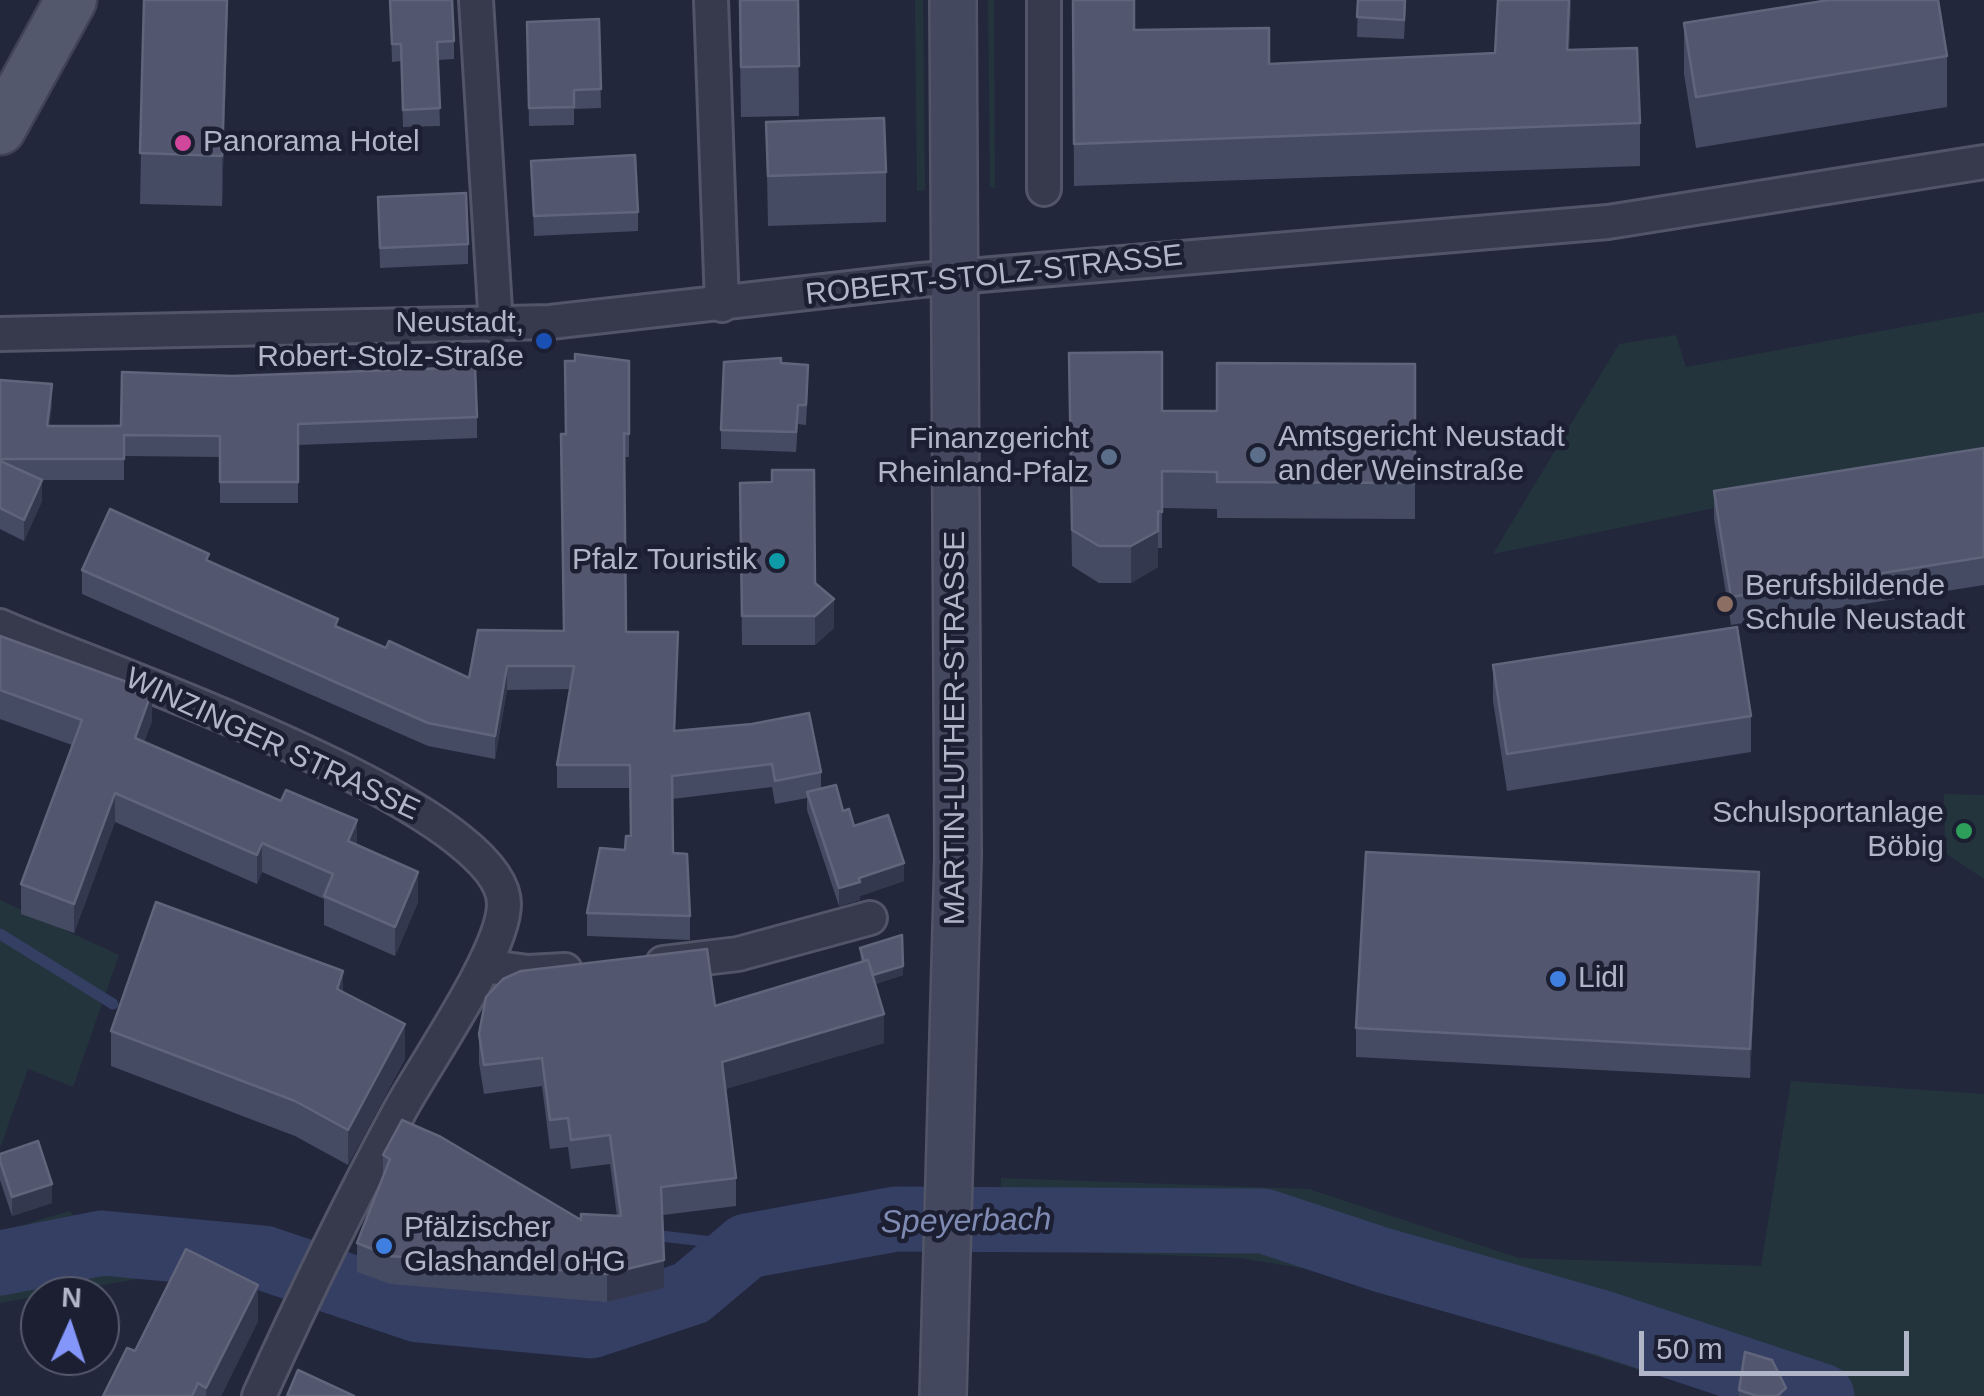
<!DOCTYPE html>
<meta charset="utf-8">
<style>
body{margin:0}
#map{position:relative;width:1984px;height:1396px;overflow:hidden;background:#22273c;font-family:Helvetica,sans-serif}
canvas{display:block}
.north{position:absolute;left:20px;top:1276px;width:100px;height:100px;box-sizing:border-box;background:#1b1f31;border:2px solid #575b6d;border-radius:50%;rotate:3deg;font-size:28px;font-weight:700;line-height:40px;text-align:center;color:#b1b5c8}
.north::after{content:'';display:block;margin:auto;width:35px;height:45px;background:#8496fa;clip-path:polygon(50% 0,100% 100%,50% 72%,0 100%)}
.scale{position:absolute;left:1639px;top:1331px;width:270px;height:45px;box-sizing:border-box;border:5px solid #b1b5c8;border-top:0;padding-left:12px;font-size:30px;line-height:35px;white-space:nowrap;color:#b1b5c8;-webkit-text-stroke:8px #1b1f31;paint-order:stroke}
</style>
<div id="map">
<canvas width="1984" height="1396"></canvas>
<div class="north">N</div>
<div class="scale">50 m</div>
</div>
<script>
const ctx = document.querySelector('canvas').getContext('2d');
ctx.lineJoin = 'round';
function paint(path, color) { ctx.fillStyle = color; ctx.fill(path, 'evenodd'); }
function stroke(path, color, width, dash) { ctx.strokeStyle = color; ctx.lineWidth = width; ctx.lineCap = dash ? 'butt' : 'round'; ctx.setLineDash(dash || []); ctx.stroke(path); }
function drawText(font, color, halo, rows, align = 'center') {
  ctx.font = font + ' Helvetica,sans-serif'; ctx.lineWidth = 9; ctx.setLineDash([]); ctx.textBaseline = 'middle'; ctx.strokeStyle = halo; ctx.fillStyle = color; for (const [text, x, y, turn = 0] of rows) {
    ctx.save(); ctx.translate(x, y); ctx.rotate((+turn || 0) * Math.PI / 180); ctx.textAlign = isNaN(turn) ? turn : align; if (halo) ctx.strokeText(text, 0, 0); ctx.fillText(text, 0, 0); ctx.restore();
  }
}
const green = new Path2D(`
 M915 0H923L925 190 917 191Z
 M988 0H994L995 188 990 187Z
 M1984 312V452L1493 554 1619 344 1676 335 1686 367Z
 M1944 794 1984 795V879L1945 853Z
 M0 900 119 955 73 1087 28 1069 0 1148Z
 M1791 1081 1984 1094V1396H1724L1318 1271 1241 1258 998 1249 1001 1178 1309 1189 1519 1258 1761 1266Z
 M69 1211 110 1251 273 1270 268 1289 160 1275 0 1303V1232Z`);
const stream = new Path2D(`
 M0 934 113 1004
 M652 1235 747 1246`);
const river = new Path2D(`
 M0 1263 102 1243 264 1258 418 1310 591 1326 691 1293 747 1246 896 1219 1264 1221 1382 1260 1603 1323 1822 1396`);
const street = new Path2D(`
 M476 0 496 326
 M711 0 722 305
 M1044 189V0
 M0 334 550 322 921 280 1608 222 1984 162
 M0 626C87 665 504 805 504 904 504 952 424 1065 399 1112 349 1204 302 1301 259 1396
 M663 963 738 954 870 918
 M484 966 528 972 565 970`);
const secondary = new Path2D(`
 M943 1396 958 856 953 0`);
const primary = new Path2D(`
 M0 129 71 0`);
const wall = new Path2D(`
 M144 0H228L222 206 140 204Z
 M390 0 454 41V59L438 60 440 126 403 127 401 61 392 62Z
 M739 0H798L799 116 741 117Z
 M1073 0 1134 30 1269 64 1495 53 1571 0 1569 50 1640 123V166L1074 186Z
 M1358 0H1406L1404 39 1357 37Z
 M599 19 601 108 574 109V125L529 126 527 22Z
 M1684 23 1947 56V107L1696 148 1684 74Z
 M766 122 886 172V222L768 226Z
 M531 161 638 212V231L534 236Z
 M378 197 468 244V264L380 268Z
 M629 361V457H624L626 632 678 656 675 731 821 772V789L904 881 860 896V900L839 906 807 810V798L775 804 772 787 672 799 673 853 690 916V940L587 936V913L625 850 630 836V788H557V765L570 689 507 690 495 759 428 746 82 594V570L209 561 338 627 386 648 469 678 563 631 566 434Z
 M1415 364V519L1217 518V509L1162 508V548H1158V567L1131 583H1099L1072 566 1069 389 1162 411H1217Z
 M0 380 52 406 49 426 477 417V438L298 445V503H220V457L124 456V480H42V501L24 541 0 529Z
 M808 384 806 425 798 424 796 452 721 449V430Z
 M1984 448V585L1731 625 1714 519V491Z
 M740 483 815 583 834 628 815 645H742Z
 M0 636 152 721 144 742 357 846 418 902 395 956 324 925V899L262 872 257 884 115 822 74 933 21 914V884L72 745 0 719Z
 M1493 665 1751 716V752L1507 791 1493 701Z
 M1759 901 1750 1078 1356 1057V1028Z
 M860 948 903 975 875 984 884 1043 725 1089 736 1178V1206L663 1215 664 1288 607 1302 390 1284 357 1272V1243L383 1177V1155L581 1219 617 1216 610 1164 571 1169 568 1147 550 1149 542 1086 484 1094 479 1063V1034L715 1006 861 962Z
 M343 992 405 1059 348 1165 295 1136 111 1066V1031Z
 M0 1154 52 1203 12 1216 0 1180Z
 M258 1321 221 1396H103L135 1351Z
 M1739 1390 1786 1396H1739Z`);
const shadedWall = new Path2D(`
 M227 0H228L222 206V156Z
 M1569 0H1571L1567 93V50Z
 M52 384V406L47 447V426Z
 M42 480V501L24 541V520Z
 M1158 511V567L1131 583V546Z
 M834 599V628L815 645V616Z
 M507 666V690L495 759V736Z
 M152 691V721L135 767V738Z
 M115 793V822L74 933V904Z
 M357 820V850L348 841Z
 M262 843V872L257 884V855Z
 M904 863V881L860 896V900L839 906V888L859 878Z
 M418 872V902L395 956V927Z
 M1759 872V901L1750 1078V1049Z
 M903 966V975L869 986V976Z
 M343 971V1006L337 989Z
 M884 1014V1043L722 1090V1062Z
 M405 1024V1059L348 1165V1130Z
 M52 1184V1203L12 1216V1197Z
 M664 1260V1288L607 1302V1274Z
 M258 1285V1321L221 1396H206V1388Z`);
const building = new Path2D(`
 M144 0H227L222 156 140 153Z
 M390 0H452L454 41 437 42 440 108 403 110 401 44H392Z
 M740 0H798L799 66 741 67Z
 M1073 0H1134V30L1269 28V64L1495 53 1498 0H1569L1567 50 1637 48 1640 123 1074 144Z
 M1358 0H1405L1404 20 1357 17Z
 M1829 0H1938L1947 56 1696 97 1684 23Z
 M599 19 601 89 574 90V107L529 108 527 22Z
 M884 118 886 172 768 176 766 122Z
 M635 155 638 212 534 216 531 161Z
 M466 193 468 244 380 248 378 197Z
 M1162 352V411H1217V363L1415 364V483L1217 482V472L1162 471V512L1158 511V531L1131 546H1099L1072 530 1069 353Z
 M575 354 629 361V434L624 433 626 632H678L674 731 752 724 809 713 821 772 775 781 772 764 672 776 673 853 687 854 690 916 587 913 600 848 625 850 626 836H631L630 765H557L574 666H507L495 736 428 723 82 570 110 509 209 554 206 560 338 619 335 626 386 648 389 641 469 678 478 630 564 631 561 434H566L565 361H575Z
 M781 358V363L808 365 806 405H798L796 432 721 430 724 362Z
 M475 367 477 417 298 424V482H220V436L124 435V459H0V380L52 384 47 426H121L122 372 232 376Z
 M1984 448V557L1731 597 1714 491Z
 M0 461 42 480 24 520 0 508Z
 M772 470H814L815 583 834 599 815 616H742L740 483 772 482Z
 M1737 627 1751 716 1507 754 1493 665Z
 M0 636 152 691 135 738 281 801 286 790 357 820 348 841 418 872 395 927 324 896 333 874 262 843 257 855 115 793 74 904 21 884 82 720 0 690Z
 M836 785 843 811 849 809 854 826 888 815 904 863 859 878 860 882 839 888 807 792Z
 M1366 852 1759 872 1750 1049 1356 1028Z
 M156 902 343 971 337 989 405 1024 348 1130 295 1101 111 1031Z
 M902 935 903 966 873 975 868 960 864 961 860 948Z
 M707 949 715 1006 868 960 884 1014 722 1062 736 1178 661 1187 664 1260 607 1274 390 1256 357 1243 390 1159 383 1155 402 1120 441 1137 581 1220V1214L621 1216 610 1135 571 1140 568 1118 550 1120 542 1058 484 1065 479 1034 486 997 503 979 521 971Z
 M38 1141 52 1184 12 1197 0 1161V1154Z
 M186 1249 258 1285 206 1388 198 1383 192 1396H103L127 1348 135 1351Z
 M1745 1352 1772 1360 1786 1388 1777 1396H1757L1739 1390Z
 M298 1370 354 1396H287Z`);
const markers = [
 [183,143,10,"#d1479c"],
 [544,341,10,"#1a4fb4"],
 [1258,455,10,"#5c6f8a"],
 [1109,457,10,"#5c6f8a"],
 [777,561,10,"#0f9aa8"],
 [1725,604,10,"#8d6e63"],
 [1964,831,10,"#2e9e5b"],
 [1558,979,10,"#3f7fe0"],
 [384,1246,10,"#3f7fe0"]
];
const poiNames = [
 ["Panorama Hotel",203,143],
 ["Neustadt,",524,324,"right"],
 ["Robert-Stolz-Straße",524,358,"right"],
 ["Amtsgericht Neustadt",1278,438],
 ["an der Weinstraße",1278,472],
 ["Finanzgericht",1089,440,"right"],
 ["Rheinland-Pfalz",1089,474,"right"],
 ["Pfalz Touristik",757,561,"right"],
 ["Berufsbildende",1745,587],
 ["Schule Neustadt",1745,621],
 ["Schulsportanlage",1944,814,"right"],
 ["Böbig",1944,848,"right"],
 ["Lidl",1578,979],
 ["Pfälzischer",404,1229],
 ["Glashandel oHG",404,1263]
];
const streetNames = [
 ["ROBERT-STOLZ-STRASSE",994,276,-6],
 ["MARTIN-LUTHER-STRASSE",956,728,-90],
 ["WINZINGER STRASSE",272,745,25]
];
const waterNames = [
 ["Speyerbach",966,1222,-1]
];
paint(green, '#24343d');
stroke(stream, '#353e63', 11);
stroke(river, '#353e63', 65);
stroke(street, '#515567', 38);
stroke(secondary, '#515567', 50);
stroke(primary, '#3f4355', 55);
stroke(street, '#363a4c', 32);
stroke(secondary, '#44485f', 45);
stroke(primary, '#54586c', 50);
paint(wall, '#464b64');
paint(shadedWall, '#33384f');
paint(building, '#52566e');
stroke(building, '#60657c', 2.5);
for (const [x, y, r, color] of markers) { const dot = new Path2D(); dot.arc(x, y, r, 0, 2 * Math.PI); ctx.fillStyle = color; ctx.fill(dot); stroke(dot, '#1b1f31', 4); }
drawText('30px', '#b1b5c8', '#1b1f31', poiNames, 'left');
drawText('30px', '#b1b5c8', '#1b1f31', streetNames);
drawText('italic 32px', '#808bb4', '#1b1f31', waterNames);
</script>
